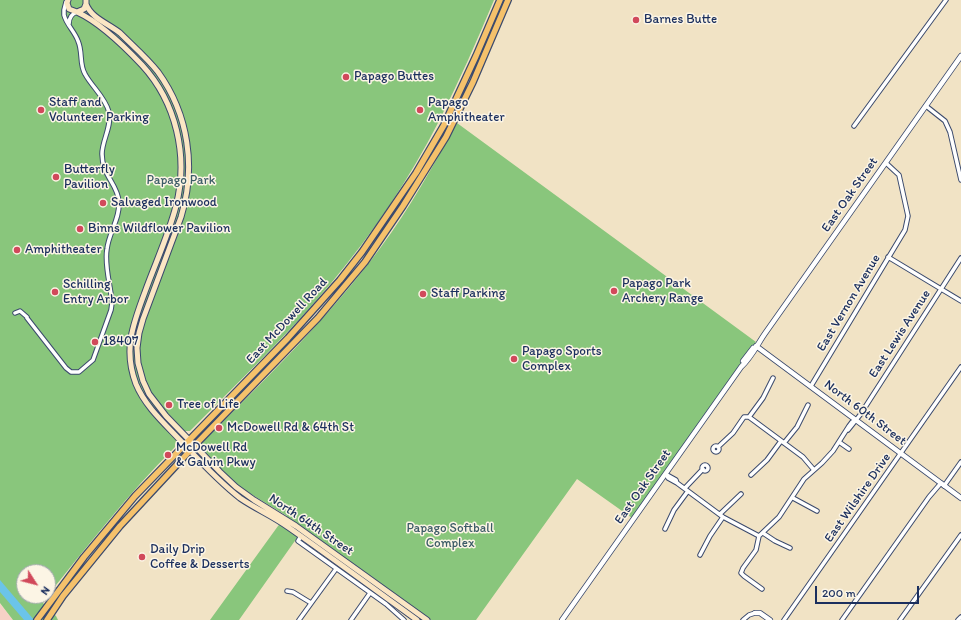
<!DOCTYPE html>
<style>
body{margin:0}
#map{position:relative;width:961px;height:620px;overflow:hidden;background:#f1e3c5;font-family:Itim,sans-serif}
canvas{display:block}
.north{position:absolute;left:16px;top:564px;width:40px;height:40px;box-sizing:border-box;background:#fcf5e5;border:1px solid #a2a6af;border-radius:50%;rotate:126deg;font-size:11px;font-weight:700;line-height:16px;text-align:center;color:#1b2f5e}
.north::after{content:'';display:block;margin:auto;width:14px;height:18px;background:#d1495b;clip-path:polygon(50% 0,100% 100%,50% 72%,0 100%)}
.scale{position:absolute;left:815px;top:586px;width:104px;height:18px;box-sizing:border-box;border:2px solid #1b2f5e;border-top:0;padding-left:5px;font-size:12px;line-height:14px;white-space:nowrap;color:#1b2f5e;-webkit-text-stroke:3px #fcf5e5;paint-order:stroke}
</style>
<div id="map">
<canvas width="961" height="620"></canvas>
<div class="north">N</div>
<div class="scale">200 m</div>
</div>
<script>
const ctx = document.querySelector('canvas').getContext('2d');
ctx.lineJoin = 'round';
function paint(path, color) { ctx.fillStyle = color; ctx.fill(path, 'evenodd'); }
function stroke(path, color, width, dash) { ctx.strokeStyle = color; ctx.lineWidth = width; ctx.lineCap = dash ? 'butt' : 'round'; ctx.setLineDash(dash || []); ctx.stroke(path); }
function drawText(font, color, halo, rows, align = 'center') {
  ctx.font = font + ' Itim,sans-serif'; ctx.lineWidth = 3; ctx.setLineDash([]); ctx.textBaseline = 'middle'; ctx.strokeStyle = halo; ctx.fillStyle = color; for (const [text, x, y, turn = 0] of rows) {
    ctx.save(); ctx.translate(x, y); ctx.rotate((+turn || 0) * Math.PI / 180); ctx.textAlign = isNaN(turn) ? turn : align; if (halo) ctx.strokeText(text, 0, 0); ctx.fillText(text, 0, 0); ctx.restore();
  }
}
const built = new Path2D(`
 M0 604 13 620H0Z`);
const green = new Path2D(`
 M0 0H494C477 41 459 81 439 121 410 178 373 233 332 282 288 335 238 382 190 431H185L175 444V447C129 493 89 544 48 595V572H24V596H47L43 603 56 616 58 620H13L0 603Z
 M457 123 756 342 632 518 577 479 476 620H431L304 528 239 620H210L278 526 287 516 241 488 227 476 202 448 201 444C263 381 328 319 381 247 410 208 433 166 457 123Z`);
const water = new Path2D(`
 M0 580 34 620H24L0 592Z`);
const minor = new Path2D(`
 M69 24C69 18 71 14 77 12
 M926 106 945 121 950 132 961 180
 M854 126 946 0
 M888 257 961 301
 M15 313 20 311 27 317
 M27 318 66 368 71 372H79L93 360 111 310 112 303C111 286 104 266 107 249 109 232 120 219 119 202 118 184 102 176 102 154 102 140 112 127 109 112 105 97 92 87 85 74 79 64 83 52 78 41 75 32 66 24 64 15V10L66 2
 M811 386 905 230 908 216 899 175 886 163
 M749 417 803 457 814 470
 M848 430 860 415 961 258
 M839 442 849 449
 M784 443 797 427 808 405
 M713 449a3 3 0 1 1 6 0a3 3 0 1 1-6 0Z
 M718 447 733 433 744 417H749L763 398 773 378
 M702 468a3 3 0 1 1 6 0a3 3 0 1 1-6 0Z
 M666 474 668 478 677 483 723 517 759 536
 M667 475 676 480 677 483
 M751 475 767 460 781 441
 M944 486 961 462
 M685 488 703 469
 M793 498 817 511
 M720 514 741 494
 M665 529 674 510 688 491
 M763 533 775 541 790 548
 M301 536 298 541 386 604 404 620
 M700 555 710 536 723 517
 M762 589 744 576 741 573 743 568 756 550 759 536 779 517 804 479 822 463 833 451 849 426 852 422 856 420
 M287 591 293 592 311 603
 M299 620 336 569
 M351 620 370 593
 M743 620 749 615 755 613
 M784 620 961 367
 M842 620 929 497 941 483
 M900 620 961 535
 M958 620 961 617`);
const tertiary = new Path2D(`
 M756 346 961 498
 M743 361 753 348
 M755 613H760L770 620
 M562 620 741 367C752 357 758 343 766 332L961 56`);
const secondary = new Path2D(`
 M68 0 67 3 69 9 77 12 84 9 86 4V0
 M86 4C91 18 109 24 120 33 133 46 147 58 158 72 189 115 196 168 181 217L143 319 139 333 137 348 138 363 143 381 149 394 166 416 220 472 236 487 254 500 296 526 427 620
 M77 12C99 22 125 47 142 65 176 102 189 156 176 206 169 234 155 264 145 292 133 324 123 350 136 384 145 406 164 423 180 440 199 460 218 481 240 498 256 509 273 516 288 527 331 557 374 589 417 620`);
const primary = new Path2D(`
 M37 620 84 557 135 496 288 338 340 280 362 252 416 173 444 125 476 56 500 0
 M47 620 63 596 120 526 198 442 318 318 365 262 403 206 446 137 473 82 508 0`);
const markers = [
 [636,20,4,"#d1495b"],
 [346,77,4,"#d1495b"],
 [41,110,4,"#d1495b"],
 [420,110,4,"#d1495b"],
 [56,177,4,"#d1495b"],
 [103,203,4,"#d1495b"],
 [80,229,4,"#d1495b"],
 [17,250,4,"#d1495b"],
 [614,291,4,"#d1495b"],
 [55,292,4,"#d1495b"],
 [423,294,4,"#d1495b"],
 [95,342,4,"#d1495b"],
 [514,359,4,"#d1495b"],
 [169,405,4,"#d1495b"],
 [219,428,4,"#d1495b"],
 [168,455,4,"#d1495b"],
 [142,557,4,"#d1495b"]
];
const poiNames = [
 ["Barnes Butte",644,20],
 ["Papago Buttes",354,77],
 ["Staff and",49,103],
 ["Volunteer Parking",49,118],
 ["Papago",428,103],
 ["Amphitheater",428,118],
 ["Butterfly",64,170],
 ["Pavilion",64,185],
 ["Salvaged Ironwood",111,203],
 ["Binns Wildflower Pavilion",88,229],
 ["Amphitheater",25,250],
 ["Papago Park",622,284],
 ["Archery Range",622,299],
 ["Schilling",63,285],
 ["Entry Arbor",63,300],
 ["Staff Parking",431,294],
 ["18407",103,342],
 ["Papago Sports",522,352],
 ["Complex",522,367],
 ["Tree of Life",177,405],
 ["McDowell Rd & 64th St",227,428],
 ["McDowell Rd",176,448],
 ["& Galvin Pkwy",176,463],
 ["Daily Drip",150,550],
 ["Coffee & Desserts",150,565]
];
const parkNames = [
 ["Papago Park",181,181],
 ["Papago Softball",450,529],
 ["Complex",450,544]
];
const streetNames = [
 ["East Oak Street",850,195,-55],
 ["East Vernon Avenue",849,303,-59],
 ["East McDowell Road",287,321,-47],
 ["East Lewis Avenue",900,334,-57],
 ["North 60th Street",865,413,37],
 ["East Oak Street",643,487,-55],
 ["East Wilshire Drive",858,498,-55],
 ["North 64th Street",311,525,34]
];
paint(built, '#f7d1c6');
paint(green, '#89c67c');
paint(water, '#6bc4e9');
stroke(minor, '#3b4a6d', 5.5);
stroke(tertiary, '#3b4a6d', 6);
stroke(secondary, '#3b4a6d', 7);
stroke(primary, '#3b4a6d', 8);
stroke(minor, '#fff', 3.5);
stroke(tertiary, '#fff', 4.5);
stroke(secondary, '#fbe6c4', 5);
stroke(primary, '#f5c16b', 5.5);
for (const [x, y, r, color] of markers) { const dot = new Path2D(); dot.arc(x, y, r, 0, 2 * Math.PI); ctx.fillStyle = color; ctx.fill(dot); stroke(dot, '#fcf5e5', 1.5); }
drawText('13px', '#1b2f5e', '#fcf5e5', poiNames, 'left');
drawText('13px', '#3c5c67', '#fcf5e5', parkNames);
drawText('13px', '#1b2f5e', '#fcf5e5', streetNames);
</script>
